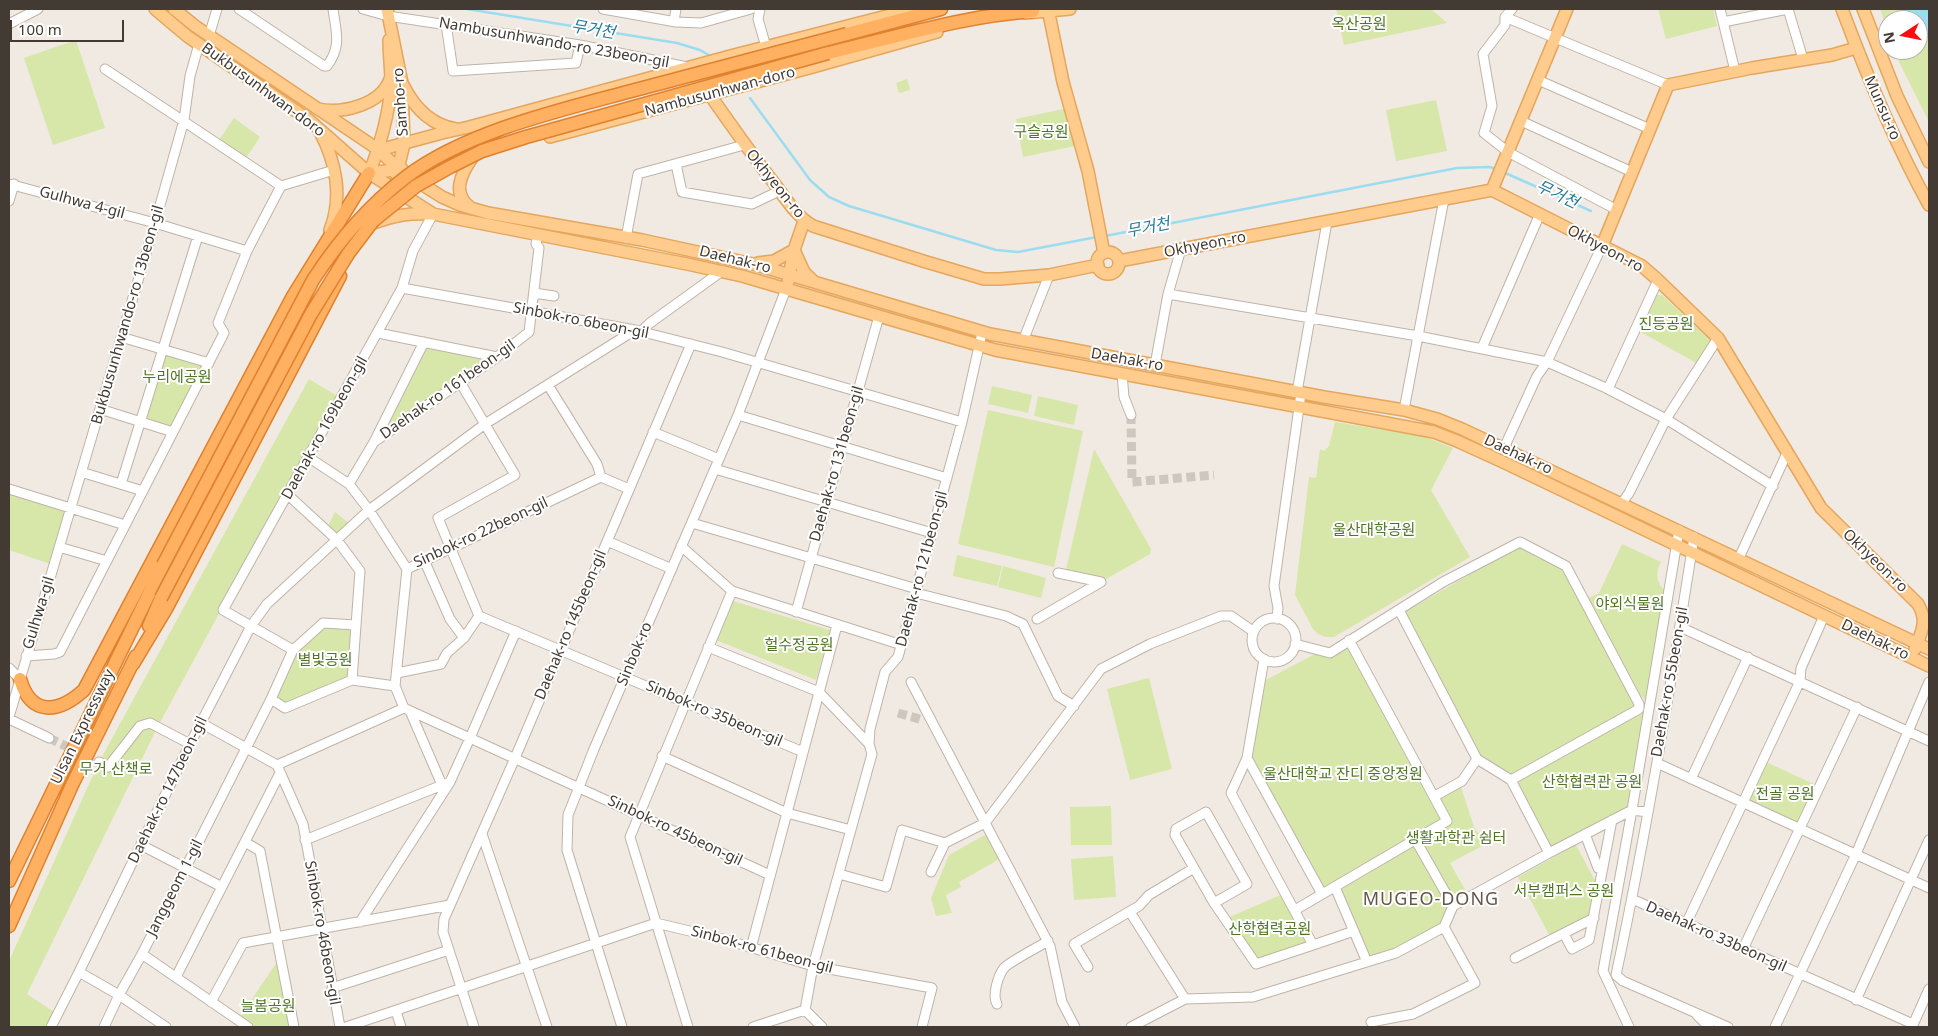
<!DOCTYPE html>
<meta charset="utf-8">
<style>
body{margin:0}
#map{position:relative;width:1938px;height:1036px;overflow:hidden;background:#f1eae2;font-family:"Noto Sans",sans-serif}
canvas{display:block}
.frame{position:absolute;inset:0;border:10px solid #433a33;pointer-events:none}
.north{position:absolute;left:1878px;top:10px;width:50px;height:50px;box-sizing:border-box;background:#fff;border:1px solid #b4b0ad;border-radius:50%;rotate:259deg;font-size:14px;font-weight:700;line-height:20px;text-align:center;color:#433a33}
.north::after{content:'';display:block;margin:auto;width:18px;height:22px;background:#fe0d10;clip-path:polygon(50% 0,100% 100%,50% 72%,0 100%)}
.scale{position:absolute;left:10px;top:20px;width:114px;height:22px;box-sizing:border-box;border:2px solid #433a33;border-top:0;padding-left:6px;font-size:15px;line-height:18px;white-space:nowrap;color:#433a33;-webkit-text-stroke:4px #fff;paint-order:stroke}
</style>
<div id="map">
<canvas width="1938" height="1036"></canvas>
<div class="frame"></div>
<div class="north">N</div>
<div class="scale">100 m</div>
</div>
<script>
const ctx = document.querySelector('canvas').getContext('2d');
ctx.lineJoin = 'round';
function paint(path, color) { ctx.fillStyle = color; ctx.fill(path, 'evenodd'); }
function stroke(path, color, width, dash) { ctx.strokeStyle = color; ctx.lineWidth = width; ctx.lineCap = dash ? 'butt' : 'round'; ctx.setLineDash(dash || []); ctx.stroke(path); }
function drawText(font, color, halo, rows, align = 'center') {
  ctx.font = font + ' "Noto Sans","Noto Sans KR",sans-serif'; ctx.lineWidth = 4; ctx.setLineDash([]); ctx.textBaseline = 'middle'; ctx.strokeStyle = halo; ctx.fillStyle = color; for (const [text, x, y, turn = 0] of rows) {
    ctx.save(); ctx.translate(x, y); ctx.rotate((+turn || 0) * Math.PI / 180); ctx.textAlign = isNaN(turn) ? turn : align; if (halo) ctx.strokeText(text, 0, 0); ctx.fillText(text, 0, 0); ctx.restore();
  }
}
const green = new Path2D(`
 M1336 9H1431L1447 23 1344 45Z
 M1658 9H1713L1717 26 1666 39Z
 M1880 9H1929V122L1900 64 1895 50H1918V20H1888V32Z
 M76 40 105 128 53 145 24 58Z
 M907 79 910 90 899 93 896 83Z
 M1436 100 1447 151 1396 161 1386 110Z
 M1068 108 1075 146 1023 157 1016 119Z
 M234 118 260 137 244 161 217 143Z
 M1657 295H1662L1714 343 1700 365 1639 331Z
 M424 342 497 357 374 442Z
 M163 349 209 363 173 432 141 422Z
 M309 379 337 396 157 728 27 994 54 1012 46 1027H9V961L99 762Z
 M992 386 1032 395 1028 413 988 404Z
 M1038 396 1078 405 1074 425 1034 416Z
 M988 410 1083 431 1054 567 958 544Z
 M1335 422 1423 436 1453 448 1431 490 1470 557 1334 637H1326L1318 634 1313 629 1295 595 1309 477 1316 478 1320 449 1324 451 1329 446Z
 M1094 449 1151 549 1150 554 1101 582 1065 574Z
 M9 489 70 509 53 565 9 550Z
 M335 512 350 524 338 535 328 526Z
 M1622 544 1661 562C1655 573 1656 583 1666 592L1648 698 1645 699 1641 696 1589 598 1599 593Z
 M1520 545 1564 569 1600 635 1635 706 1511 777 1481 759 1405 612Z
 M957 555 1002 566 997 586 953 576Z
 M1003 566 1046 578 1041 598 998 587Z
 M733 601 830 630 816 680 716 640Z
 M324 625 353 627 349 678 285 704 276 698V696L298 651Z
 M1349 640 1447 821 1322 894 1247 758 1260 683 1313 655 1315 649 1330 653Z
 M1149 678 1172 769 1130 780 1107 689Z
 M1642 713 1644 715 1630 807 1551 848 1517 782Z
 M1766 762 1816 785 1798 825 1747 800Z
 M1461 787 1474 827 1486 844 1450 863 1467 893 1454 901 1419 840 1450 821 1438 799Z
 M1111 806 1112 845H1071L1070 807Z
 M990 832 1003 857 959 882 961 887 946 895 952 913 936 916 931 898 949 855Z
 M1414 842 1451 906 1443 924 1394 951 1367 959 1337 888Z
 M1576 845 1599 888 1594 918 1552 940 1518 877Z
 M1113 856 1116 897 1074 900 1071 859Z
 M1285 893 1313 945 1256 964 1225 919Z
 M279 959 291 1027H254L240 1017Z`);
const water = new Path2D(`
 M1906 9H1929V36L1918 40V20H1910Z`);
const stream = new Path2D(`
 M467 9 677 43 700 50 712 57
 M750 98 810 180 829 197 849 206 996 250 1018 252 1097 237
 M1503 172 1591 211
 M1105 236 1457 168 1490 167 1498 170`);
const minorTunnel = new Path2D(`
 M1131 415 1132 482 1214 475
 M898 713 923 720
 M49 738 99 762`);
const minor = new Path2D(`
 M239 9 324 66H327C342 46 336 32 333 9
 M363 9 388 16 580 45 687 67
 M603 9 676 22 701 23 751 9
 M760 9 758 19 766 47
 M1512 9 1505 17V25L1483 54 1492 106 1484 133 1508 152 1617 210
 M1720 9 1735 71
 M1788 9 1803 59
 M1505 17 1668 85
 M674 21 676 9
 M1723 22 1788 9
 M9 24 38 9
 M446 24 453 71 576 63 580 45
 M209 36 217 9
 M105 69 281 186
 M1538 80 1650 129
 M1521 121 1632 172
 M676 164 682 192 752 204 779 191
 M9 184 155 223 247 251
 M9 201 14 184
 M626 238 638 174 744 145
 M402 288 635 330 722 352 962 422
 M534 293 554 296
 M1168 294 1418 336 1547 362 1606 388 1666 419 1773 486
 M640 332 650 323 722 271
 M378 333 497 357
 M121 337 209 363
 M1023 341 1049 275
 M1482 348 1539 216
 M1155 365 1168 294 1181 249
 M1122 374 1124 397 1131 415
 M460 382 515 475 438 518 479 616 803 752
 M548 385 597 464 601 477
 M1608 389 1658 280
 M1297 392 1327 222
 M100 409 173 432
 M1404 410 1444 199
 M738 415 947 478
 M653 432 719 459
 M374 442 497 357 529 332 539 248 536 244 538 235
 M1504 448 1537 376 1547 362 1602 246
 M308 457 349 484 369 510 407 569
 M715 469 932 533
 M81 472 143 491
 M121 484 198 236
 M349 484 374 442 424 342
 M9 489 125 525
 M287 494 337 540 360 571 352 680 395 686
 M1622 503 1629 493 1666 419 1718 338
 M692 523 917 589
 M1694 537C1671 683 1647 830 1616 975L1623 981 1728 1027
 M607 541 672 569
 M681 546 732 591 902 645
 M59 547 107 561
 M1739 558 1787 453
 M424 560 450 619 464 638
 M1058 573 1101 582
 M916 593 1006 616 1023 624 1058 696 1074 706
 M796 612 879 316
 M1252 640a22 22 0 1 1 44 0a22 22 0 1 1-44 0Z
 M1037 619 1101 582
 M1277 619 1278 608 1274 586 1301 393
 M1680 627 1929 741
 M1295 644 1330 653 1443 582 1520 542 1566 566 1639 704V709L1511 780 1477 759 1399 610
 M708 647 819 692 869 744
 M293 650 223 610 402 288 413 251 433 214
 M26 656 54 654 60 652 224 333 218 323 247 251 281 186 334 170
 M9 668 20 679
 M397 673 441 664 447 653 464 638 479 616
 M911 682 1050 946 1062 1002 1075 1027
 M271 699 285 708 352 680
 M404 708 395 686 407 569 601 477 629 489
 M410 711 442 785
 M9 717 155 223 184 120 190 76 199 44
 M9 719 49 738
 M201 723 277 765
 M662 756 787 813 851 830
 M1247 758 1322 894
 M99 762 108 767 140 726 150 723 190 744
 M1657 763 1929 888
 M277 765 404 708 770 875
 M277 765 303 824 340 1027
 M1691 779 1748 657
 M1435 796 1462 781 1477 759
 M482 834 547 1027
 M1585 834 1598 868H1603
 M1415 839 1453 906 1549 853 1511 780
 M305 840 450 782
 M245 842 260 851 294 1027
 M141 845 222 887
 M1549 853 1632 810 1648 812
 M931 872 945 843
 M839 874 886 887 902 830 945 843 985 823 1101 669 1150 644 1221 616H1231L1254 632
 M1335 887 1367 962
 M1632 899 1913 1024
 M1214 903 1247 884 1206 812 1176 829 1175 835 1214 903 1256 964 1313 945 1231 793 1247 758 1264 659
 M1295 910 1447 821 1349 640
 M1130 912 1185 999
 M360 922 450 782 470 738 516 631
 M1686 924 1800 681 1801 668 1824 616
 M1564 934 1572 949 1589 940 1612 820
 M1313 945 1354 931
 M751 948 837 625
 M1743 949 1857 707
 M142 954 248 1027
 M1515 958 1594 918
 M1088 967 1074 944 1139 906 1149 895 1194 868
 M176 977 280 773
 M332 988 449 950
 M1856 1000 1929 840
 M211 1002 243 943 450 905
 M997 1004C992 995 998 976 1004 968 1009 962 1040 946 1048 941
 M396 1011 401 1027
 M1697 1015 1709 1027
 M1371 1022 1413 1014 1475 983 1444 927
 M51 1027 79 972
 M104 1027 119 995 142 954 271 699 293 650 323 623 356 625
 M166 1027 119 995 79 972 190 744 251 626 267 604 369 510 485 424 635 330
 M346 1027 656 923 723 939 813 966 932 988 922 1027
 M474 1027 443 932 444 919 515 758 691 344
 M622 1027 567 850 568 815 594 749 738 415 786 289
 M688 1027 630 837 732 591
 M753 1027 805 1010
 M822 1027 805 1010 813 966 872 754 869 744 870 729 885 672 898 657 962 422 982 333
 M1131 1027 1185 999 1253 997 1396 953 1444 927 1453 906
 M1629 1027 1603 971 1632 810 1679 530
 M1775 1027 1856 854 1929 682
 M1912 1027 1929 989`);
const major = new Path2D(`
 M155 9 187 36 309 120 369 173 433 214 687 264 742 276 995 350 1434 432 1457 441 1503 462 1929 666
 M174 9 195 26 379 150 398 169 442 197 460 205 488 213 642 240 753 264 990 334 1324 397 1404 410 1437 419 1462 429 1929 649
 M387 9 402 83 404 144 398 169 396 174
 M1048 9 1063 82 1088 171 1104 253
 M1842 9C1867 76 1894 142 1929 205
 M1863 9 1897 96 1929 162
 M1026 13 1070 9
 M403 85C414 107 430 125 456 129
 M710 95C731 125 752 155 774 183 786 199 796 216 813 226L923 261 984 279H1000L1049 275 1098 265
 M318 109C342 114 381 105 390 79
 M320 132C336 162 343 197 330 230
 M550 137 813 67 937 32
 M379 150 442 133 469 127 734 55 914 9
 M425 165 462 159
 M369 173 402 169
 M369 173C380 147 390 110 391 83 391 69 389 55 389 40
 M1492 190 1567 9
 M471 208C451 194 461 174 472 158
 M374 223C396 215 409 213 431 214
 M1602 246 1668 85 1752 68 1832 55 1856 48
 M1097 263a11 11 0 1 1 22 0a11 11 0 1 1-22 0Z
 M1119 261 1492 190 1642 266 1658 280 1718 338 1821 508 1918 604C1928 621 1922 631 1915 649
 M758 263 774 261 794 250 804 272 813 281
 M788 282 794 250 804 221`);
const highway = new Path2D(`
 M847 34 941 9
 M828 53C896 37 963 16 1033 11
 M149 626 161 598
 M133 664 166 609 340 276
 M20 679C31 717 59 713 84 690L292 298 369 173
 M9 881 163 565
 M9 926 72 785 136 656`);
const highwayBridge = new Path2D(`
 M163 565 313 280C339 240 368 206 406 177 467 131 561 110 635 90 705 71 776 53 847 34
 M161 598 311 314 348 254 373 221 416 186 450 167 482 151 526 137 828 53`);
const parkNames = [
 ["옥산공원",1359,25],
 ["구슬공원",1041,133],
 ["진등공원",1666,325],
 ["누리에공원",177,378],
 ["울산대학공원",1374,531],
 ["야외식물원",1630,605],
 ["헐수정공원",799,646],
 ["별빛공원",325,661],
 ["무거 산책로",116,770],
 ["울산대학교 잔디 중앙정원",1343,775],
 ["산학협력관 공원",1592,783],
 ["전골 공원",1785,795],
 ["생활과학관 쉼터",1456,839],
 ["서부캠퍼스 공원",1564,892],
 ["산학협력공원",1270,930],
 ["늘봄공원",268,1007]
];
const streetNames = [
 ["Nambusunhwando-ro 23beon-gil",554,43,10],
 ["Bukbusunhwan-doro",263,90,36],
 ["Nambusunhwan-doro",720,92,-15],
 ["Samho-ro",401,102,-94],
 ["Munsu-ro",1882,108,66],
 ["Okhyeon-ro",775,184,51],
 ["Gulhwa 4-gil",82,203,15],
 ["Okhyeon-ro",1205,245,-11],
 ["Okhyeon-ro",1605,249,28],
 ["Daehak-ro",735,260,14],
 ["Bukbusunhwando-ro 13beon-gil",128,315,-74],
 ["Sinbok-ro 6beon-gil",581,321,11],
 ["Daehak-ro",1127,360,10],
 ["Daehak-ro 161beon-gil",448,390,-35],
 ["Daehak-ro 169beon-gil",325,428,-61],
 ["Daehak-ro",1518,455,25],
 ["Daehak-ro 131beon-gil",837,464,-74],
 ["Sinbok-ro 22beon-gil",481,533,-25],
 ["Okhyeon-ro",1875,561,44],
 ["Daehak-ro 121beon-gil",922,569,-75],
 ["Gulhwa-gil",39,613,-73],
 ["Daehak-ro 145beon-gil",571,625,-67],
 ["Daehak-ro",1875,640,26],
 ["Sinbok-ro",635,654,-67],
 ["Daehak-ro 55beon-gil",1670,682,-80],
 ["Sinbok-ro 35beon-gil",714,714,23],
 ["Ulsan Expressway",83,727,-64],
 ["Daehak-ro 147beon-gil",168,790,-64],
 ["Sinbok-ro 45beon-gil",675,831,25],
 ["Janggeom 1-gil",175,888,-63],
 ["Sinbok-ro 46beon-gil",322,933,80],
 ["Daehak-ro 33beon-gil",1716,937,24],
 ["Sinbok-ro 61beon-gil",762,950,15]
];
const waterNames = [
 ["무거천",593,30,9],
 ["무거천",1557,195,25],
 ["무거천",1148,228,-11]
];
const quarterNames = [
 ["MUGEO-DONG",1431,900]
];
paint(green, '#d6e7a9');
paint(water, '#9cdcf1');
stroke(stream, '#9cdcf1', 2.5);
stroke(minorTunnel, '#cec7bf', 9, [9, 4.5]);
stroke(minor, '#c0b3a8', 11);
stroke(major, '#e5a65d', 14);
stroke(highway, '#df812e', 15);
stroke(minor, '#fff', 9);
stroke(major, '#ffcc8e', 11);
stroke(highway, '#ffb060', 12);
stroke(highwayBridge, '#df812e', 15, []);
stroke(highwayBridge, '#ffb060', 12);
drawText('15px', '#517526', '#fff', parkNames);
drawText('15px', '#433a33', '#fff', streetNames);
drawText('italic 16px', '#277a97', '#fff', waterNames);
ctx.letterSpacing = '1px';
drawText('18px', '#66564a', '#fff', quarterNames);
ctx.letterSpacing = '0px';
</script>
